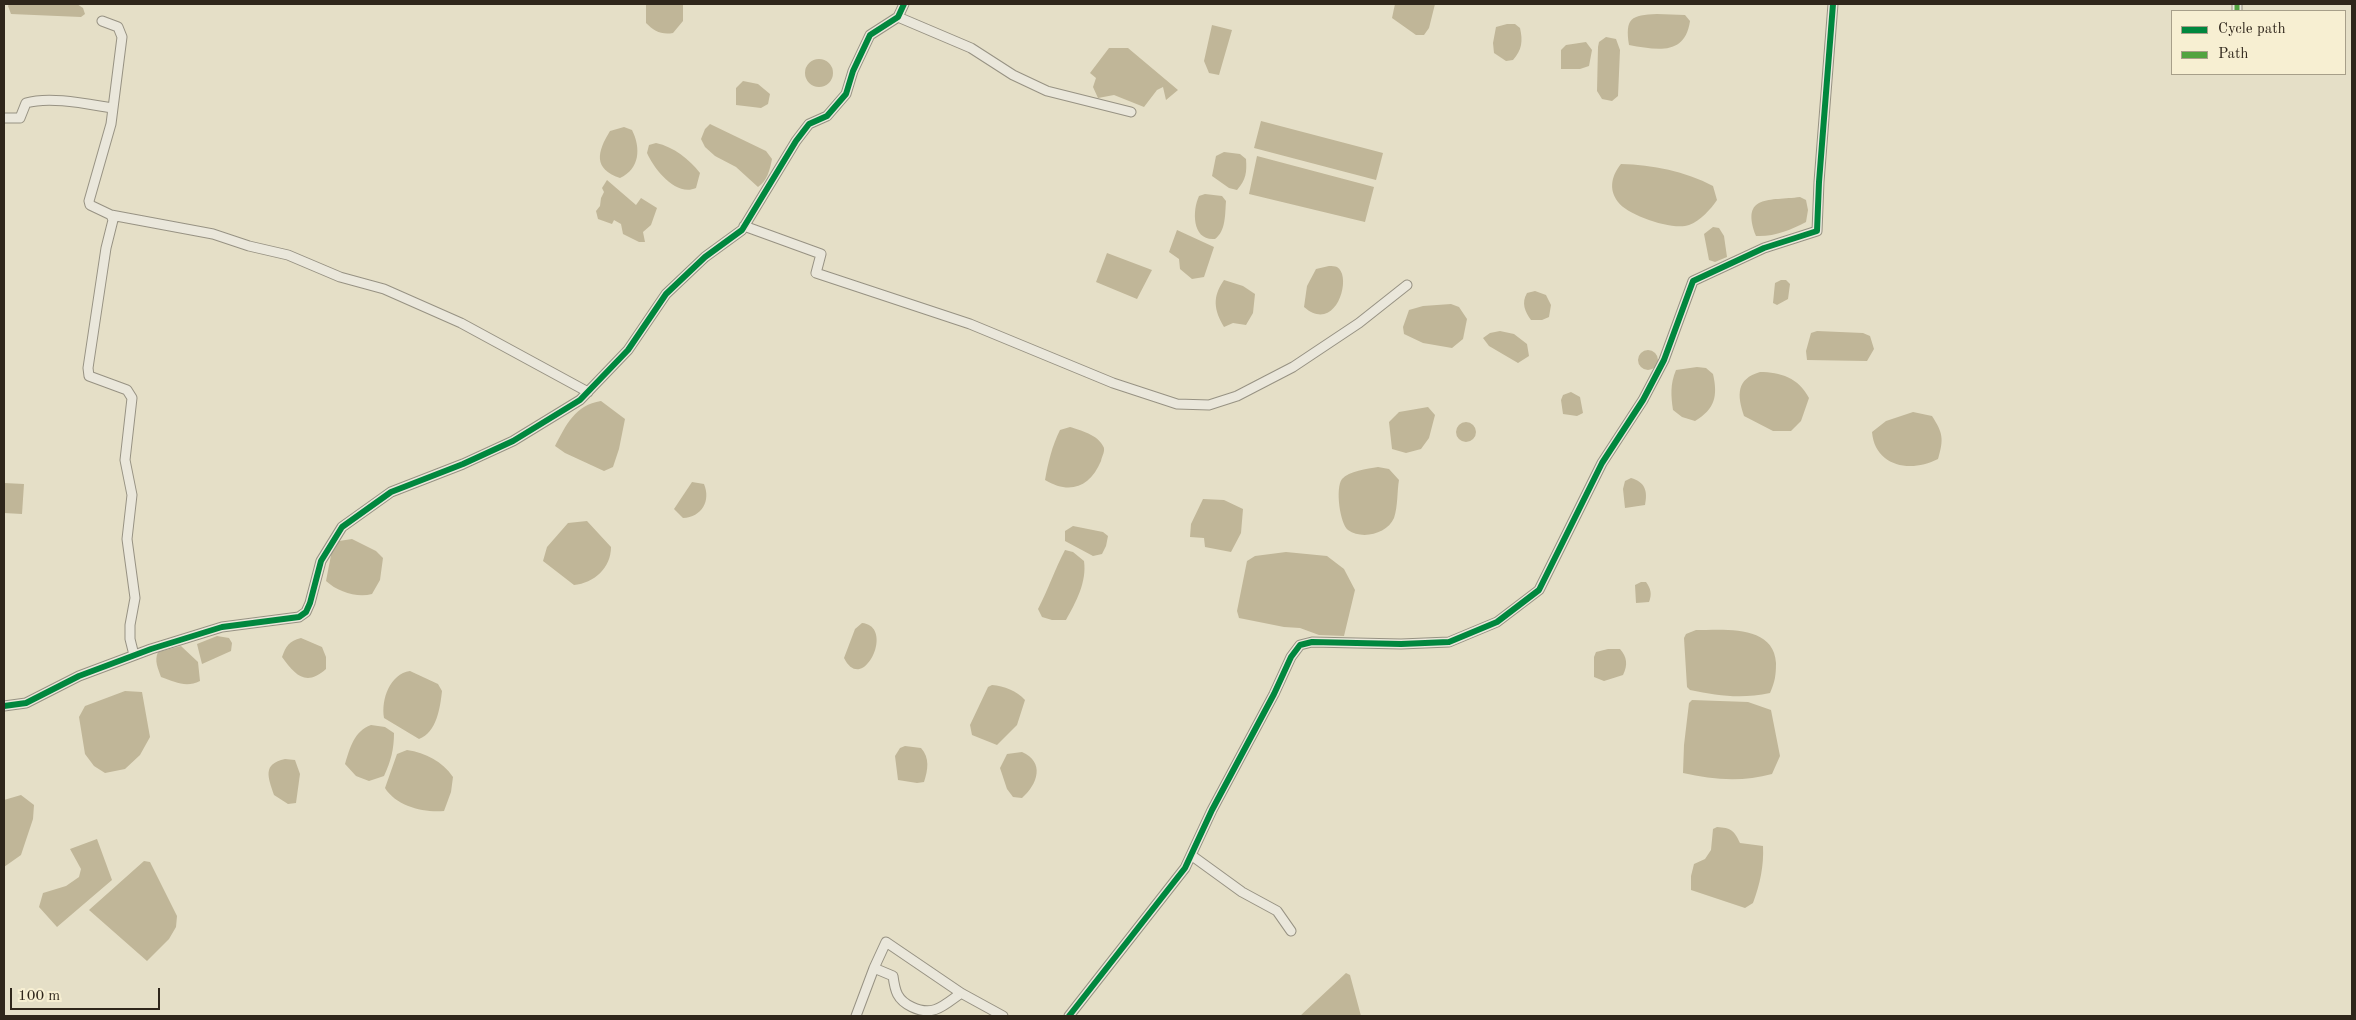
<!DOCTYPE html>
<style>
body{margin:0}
#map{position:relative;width:2356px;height:1020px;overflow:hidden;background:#e5dfc7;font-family:"Old Standard TT",serif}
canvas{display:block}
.frame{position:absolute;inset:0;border:5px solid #2f261b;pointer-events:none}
.legend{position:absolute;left:2171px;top:10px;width:175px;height:65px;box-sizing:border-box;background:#f7efd2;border:1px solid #a79f89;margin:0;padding:6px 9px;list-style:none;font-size:15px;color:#2f261b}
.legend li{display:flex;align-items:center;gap:10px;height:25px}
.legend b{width:25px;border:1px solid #a79f89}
.scale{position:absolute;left:10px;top:988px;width:150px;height:22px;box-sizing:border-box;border:2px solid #2f261b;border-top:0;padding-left:6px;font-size:15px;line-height:18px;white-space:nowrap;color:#2f261b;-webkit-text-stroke:4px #f7efd2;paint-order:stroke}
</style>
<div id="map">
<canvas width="2356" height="1020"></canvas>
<div class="frame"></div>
<ul class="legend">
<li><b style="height:6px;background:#00873e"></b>Cycle path</li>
<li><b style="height:6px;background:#52a340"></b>Path</li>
</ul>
<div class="scale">100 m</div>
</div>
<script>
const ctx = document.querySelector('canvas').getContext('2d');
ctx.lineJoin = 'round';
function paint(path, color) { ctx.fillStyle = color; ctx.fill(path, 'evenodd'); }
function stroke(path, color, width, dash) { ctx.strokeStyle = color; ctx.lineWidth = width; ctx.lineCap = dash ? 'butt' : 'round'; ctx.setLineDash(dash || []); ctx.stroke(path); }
const water = new Path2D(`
 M9 4H77L83 8 85 14 81 17 11 14 8 6Z
 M646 4H683V21L673 33C661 35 654 31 646 23Z
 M1395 4H1435L1429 28 1424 35H1416L1392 18Z
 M1657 14 1685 15 1690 21C1685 56 1657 50 1629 45 1625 18 1631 15 1657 14Z
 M1507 24H1515L1520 28C1523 41 1522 50 1513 60L1506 61 1494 53 1493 43 1496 27Z
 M1212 25 1232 30 1219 75 1209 73 1204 61Z
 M1606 37 1616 39 1620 50 1618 96 1612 101 1602 99 1597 91 1598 47 1599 42Z
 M1586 42 1592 50 1589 66 1580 69H1561V50L1566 45Z
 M1109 48H1128L1178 90 1166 100 1163 87 1157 90 1144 107 1114 95 1098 98 1093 87 1096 78 1090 73Z
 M805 73a14 14 0 1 1 28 0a14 14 0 1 1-28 0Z
 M743 81 758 84 770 94 768 104 761 108 736 105V88Z
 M1261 121 1383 153 1376 180 1254 148Z
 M710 124 766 151 772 159C770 170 767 181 758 187L736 167 715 156 705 147 701 139 705 129Z
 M624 127 632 130C641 148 640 169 620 178 593 169 597 152 610 131Z
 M656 143C674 147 689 159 700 173L696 188C676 197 654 169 647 153L649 145Z
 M1224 152 1240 154 1246 159C1247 172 1246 180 1237 190L1229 188 1212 176 1216 156Z
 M1257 156 1374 187 1365 222 1249 194Z
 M1621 164C1653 165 1685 171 1713 186L1717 200C1711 209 1700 221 1689 225 1673 231 1627 215 1618 202 1608 189 1612 175 1621 164Z
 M607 180 636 205 641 198 657 208 651 225 643 232 645 242H639L623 234 621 224 614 220 612 224 598 219 596 211 600 206 601 198 604 192 602 188Z
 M1205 194 1222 196 1226 201C1225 214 1226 231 1215 239 1192 241 1192 211 1199 196Z
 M1800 197 1806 200 1808 210 1806 222C1791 230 1774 237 1756 236 1740 194 1770 201 1800 197Z
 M1713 227 1719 228 1724 236 1727 257 1715 262 1709 260 1704 234Z
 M1177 230 1214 247 1204 277 1192 279 1180 269 1179 259 1169 252Z
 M1107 253 1152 270 1137 299 1096 282Z
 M1329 266C1332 266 1335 266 1337 267 1353 276 1336 335 1304 307L1307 286 1316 269Z
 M1224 280 1243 286 1255 294 1253 313 1246 325 1233 323 1224 327C1214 310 1212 297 1224 280Z
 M1781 280H1786L1790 284 1788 299 1777 305 1773 303 1775 283Z
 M1535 291 1546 295 1551 305 1549 317 1542 320H1531C1525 312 1521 303 1527 293Z
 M1451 304 1459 307 1467 319 1463 339 1452 348 1423 343 1404 334 1403 327 1409 310 1423 306Z
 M1500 331 1514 334 1527 344 1529 356 1518 363 1489 346 1483 338 1490 333Z
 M1817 331 1863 333 1870 336 1874 349 1867 361 1807 360 1806 351 1811 333Z
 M1638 360a10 10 0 1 1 20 0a10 10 0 1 1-20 0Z
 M1697 367 1706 368 1713 374C1718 396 1715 409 1695 421L1682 417 1673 410C1671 396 1670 384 1676 370Z
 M1760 372C1780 372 1799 378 1809 398L1801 421 1791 431H1773L1744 416C1737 395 1736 379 1760 372Z
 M1571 392 1580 397 1583 413 1577 416 1563 414 1561 400 1563 395Z
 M601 401 625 419 619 449 613 467 604 471 565 453 555 446C566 425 575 405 601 401Z
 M1428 407 1435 415 1429 438 1421 449 1406 453 1392 449 1389 422 1399 412Z
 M1913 412 1932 416C1943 433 1944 439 1938 459 1911 473 1875 467 1872 432L1886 421Z
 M1456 432a10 10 0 1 1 20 0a10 10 0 1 1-20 0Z
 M1070 427C1080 430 1098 435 1103 446 1106 450 1102 456 1101 461 1090 487 1070 495 1045 480 1048 463 1052 446 1060 430Z
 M1378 467 1389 469 1399 480C1397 491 1398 506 1394 518 1387 534 1362 540 1348 530 1340 524 1335 488 1342 479 1349 471 1367 469 1378 467Z
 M1631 478C1645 482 1648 491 1645 505L1625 508 1623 489 1625 481Z
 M692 482 704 484C711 501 702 517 683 518L674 509Z
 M4 483 24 484 22 514 4 513Z
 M1203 499 1224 500 1243 509 1241 533 1231 552 1205 547 1204 538 1190 537 1191 524Z
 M587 521 611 547C611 568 594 583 574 585L543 561 547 547 568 523Z
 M1073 526 1103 532 1108 536 1106 546 1102 554 1093 556 1065 541V531Z
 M352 539 376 551 383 558 380 580 372 594C357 598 338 592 326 581L332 550 339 541Z
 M1065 550 1073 552 1084 561C1087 582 1076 602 1066 620H1052L1042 617 1038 609C1048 590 1055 569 1065 550Z
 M1286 552 1327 556 1344 569 1355 590 1344 636 1319 635 1300 628 1284 627 1239 618 1237 611 1247 561 1255 556Z
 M1641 582H1646C1651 589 1652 594 1649 602L1636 603 1635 585Z
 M862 623C896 626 863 696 844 658L855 629Z
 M1696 630C1723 630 1774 624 1776 663 1776 675 1775 682 1770 693 1742 699 1718 696 1690 690L1687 687 1684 638 1686 634Z
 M217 636 229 638 232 643 231 651 202 664 197 644Z
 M301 638 322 647 326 657V669C306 687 295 675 282 657 286 646 289 641 301 638Z
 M181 646 198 662 200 681C186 688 175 682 161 677 158 668 154 661 158 652Z
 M1608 649H1620C1627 657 1628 665 1623 675L1604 681 1594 677V657L1596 652Z
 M410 671 438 684 442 691C440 708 437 732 419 739L384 718C381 699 390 674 410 671Z
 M992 685C1004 686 1017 691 1025 700L1017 725 997 745 972 735 970 725 988 687Z
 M125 691 142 692 150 737 140 755 125 769 105 773 94 766 85 754 79 717 85 706Z
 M1692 700 1748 702 1771 710 1780 756 1772 774C1743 782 1713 780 1683 773L1684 745 1689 703Z
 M371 725 385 727 394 733C394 749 391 761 384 776L369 781 356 776 345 764C350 748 354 731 371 725Z
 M905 746 921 748C930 758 928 770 924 782L917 783 898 780 895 756 900 748Z
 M407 750C426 753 442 761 453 777L451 792 444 811C424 813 396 806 385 788L397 754Z
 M1022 752C1045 762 1038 784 1022 798L1013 797 1007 789 1000 768 1007 754Z
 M285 759 295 760 300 774 296 803 288 804 274 795C268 777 262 764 285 759Z
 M21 795 34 805 33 819 21 855 4 867V800Z
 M1717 827C1731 828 1734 830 1740 843L1763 846C1764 866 1760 884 1753 903L1745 908 1691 890V876L1694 864 1705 859 1711 850 1713 829Z
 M97 839 112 880 57 927 39 907 43 893 66 886 79 877 81 869 70 849Z
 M144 861 150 862 177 916 176 927 169 939 147 961 89 910Z
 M1346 973 1350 975 1361 1016H1300Z`);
const minor = new Path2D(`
 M2237 11V4
 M898 17 971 48 1013 75 1047 91 1131 112
 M102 21 118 27 122 37 111 124 89 201 90 205 111 215 113 220 106 248 88 368 89 376 127 390 132 398 125 460 132 495 127 539 135 598 130 625V639L134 655
 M4 118H20L26 103C50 96 87 104 112 108
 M111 215 213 234 249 246 288 255 340 277 384 289 461 323 588 392
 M744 226 821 254 816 273 970 324 1113 383 1177 404 1209 405 1237 396 1293 367 1359 323 1407 285
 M4 706 26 703 79 676 151 649 222 627 299 617 306 612 310 603 321 561 342 527 391 492 463 464 513 441 580 400 628 350 666 294 705 257 742 230 796 141 809 124 827 116 846 94 853 71 870 35 898 17 904 4
 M1191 855 1242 892 1277 911 1291 931
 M874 968 886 942 961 993
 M856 1016 874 968 893 976C895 991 897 1000 912 1007 933 1017 943 1006 961 993L1003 1016
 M1069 1016 1185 868 1212 810 1274 694 1291 657 1300 645 1312 642 1401 644 1449 642 1497 622 1539 590 1602 463 1643 400 1664 360 1693 281 1764 248 1817 231 1819 182 1833 4`);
const quiet = new Path2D(`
 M2237 11V4`);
const cycleway = new Path2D(`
 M4 706 26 703 79 676 151 649 222 627 299 617 306 612 310 603 321 561 342 527 391 492 463 464 513 441 580 400 628 350 666 294 705 257 742 230 796 141 809 124 827 116 846 94 853 71 870 35 898 17 904 4
 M1069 1016 1185 868 1212 810 1274 694 1291 657 1300 645 1312 642 1401 644 1449 642 1497 622 1539 590 1602 463 1643 400 1664 360 1693 281 1764 248 1817 231 1819 182 1833 4`);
paint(water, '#c0b698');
stroke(minor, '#979283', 11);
stroke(minor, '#eae7db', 9);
stroke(quiet, '#52a340', 5, [10, 5]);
stroke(cycleway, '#00873e', 6);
</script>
